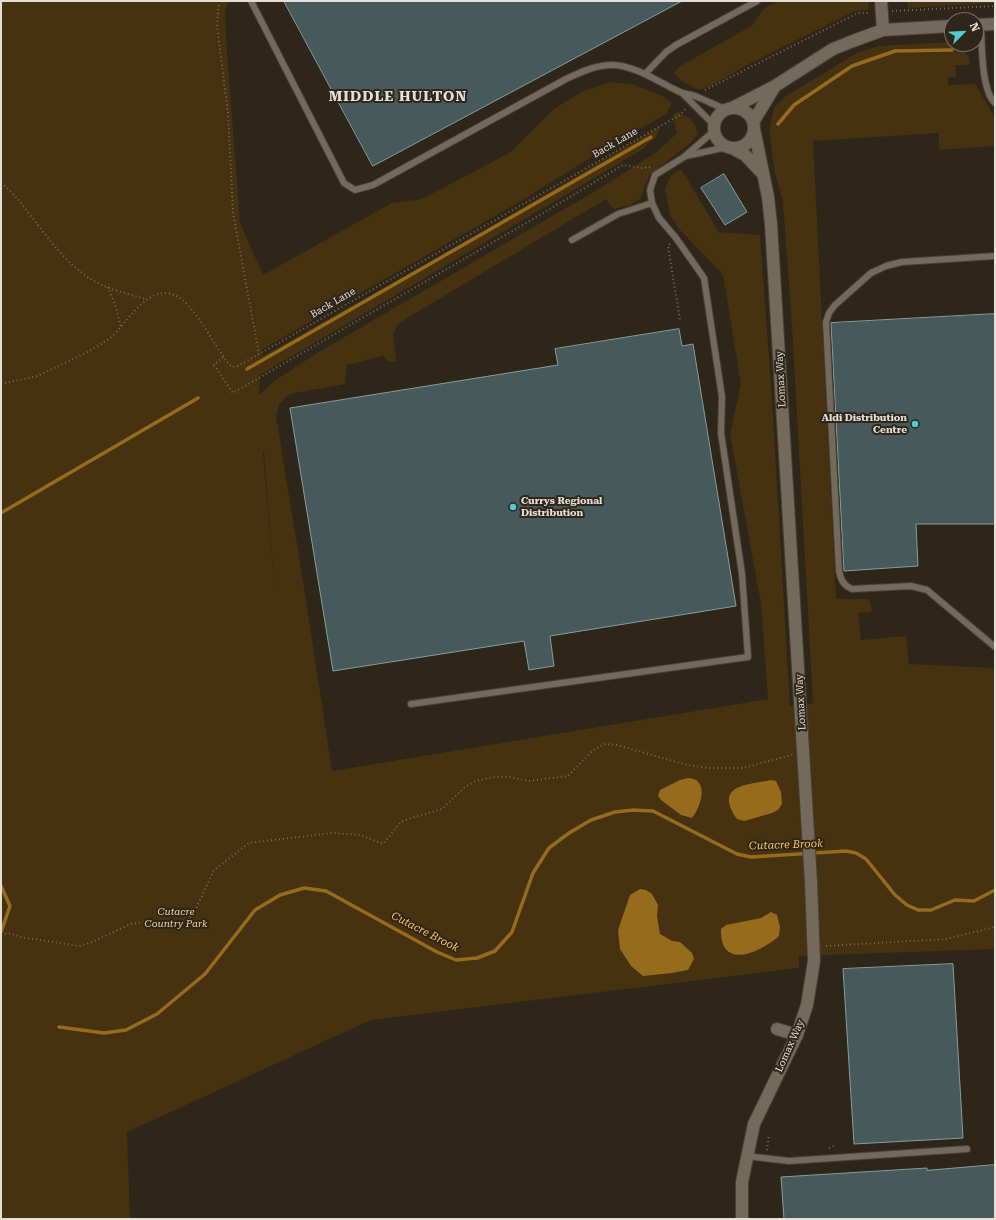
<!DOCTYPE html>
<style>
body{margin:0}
#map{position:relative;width:996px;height:1220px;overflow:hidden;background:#2e2619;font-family:"Roboto Serif",serif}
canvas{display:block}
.frame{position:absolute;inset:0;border:2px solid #e5dfd7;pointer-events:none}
.north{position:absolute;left:944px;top:12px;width:40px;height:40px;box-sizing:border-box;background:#2e2619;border:1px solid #777065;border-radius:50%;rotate:66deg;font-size:11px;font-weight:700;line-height:16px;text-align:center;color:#e5dfd7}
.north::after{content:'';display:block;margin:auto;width:14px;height:18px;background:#51ccd3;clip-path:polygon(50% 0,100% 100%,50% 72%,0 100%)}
</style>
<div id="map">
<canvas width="996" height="1220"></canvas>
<div class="frame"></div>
<div class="north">N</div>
</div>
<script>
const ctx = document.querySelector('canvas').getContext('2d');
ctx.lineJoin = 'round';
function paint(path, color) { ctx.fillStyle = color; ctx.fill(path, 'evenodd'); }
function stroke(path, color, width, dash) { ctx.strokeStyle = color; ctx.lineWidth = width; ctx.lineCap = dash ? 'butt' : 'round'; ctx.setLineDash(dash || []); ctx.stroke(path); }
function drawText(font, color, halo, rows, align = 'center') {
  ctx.font = font + ' "Roboto Serif",serif'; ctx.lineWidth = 4; ctx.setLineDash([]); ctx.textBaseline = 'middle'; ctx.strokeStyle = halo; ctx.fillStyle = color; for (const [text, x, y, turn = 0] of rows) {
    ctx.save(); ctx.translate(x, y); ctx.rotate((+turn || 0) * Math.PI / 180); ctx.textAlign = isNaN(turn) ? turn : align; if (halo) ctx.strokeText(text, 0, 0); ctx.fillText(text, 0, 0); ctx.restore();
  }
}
const green = new Path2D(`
 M1 1H228L225 13 226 38 240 223 263 275 392 203 422 199 509 153 554 109 583 91 611 82 636 85 662 96 672 103 666 114 595 155 523 200 261 350V357L449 251 660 127 656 137 640 151 260 375 259 395 273 382 317 353 597 190 657 152 677 133 673 116 677 112C691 118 695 121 698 135L688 145 650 174 640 199 628 206 613 209 606 199 399 323 393 334 396 361 389 362 383 356 347 365 345 384 290 394 279 404 276 416 301 568 332 771 768 699 761 604 730 434 741 384 723 275 679 229 670 215 665 189 671 175 681 169 719 232 760 235 772 399 790 706 813 703 792 326 783 202 775 173 769 130 774 108 786 96 857 53 879 46 950 42 959 46 969 57 970 65H955L956 77H948V85L975 84 995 117V146L939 150V133L813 141 836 599H869L872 612 858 613 861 640 906 636 909 664 995 668V949L799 956V968L371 1020 127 1132 130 1219H1ZM263 452H264L275 593Z
 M779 1H869L868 10 855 11 747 65 711 86 698 90 680 80 674 73 680 66 753 25 763 9Z
 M907 1H995V3L908 8Z`);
const water = new Path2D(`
 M688 778C710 779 701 807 692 818L681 815 661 800 658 796 660 790 680 780Z
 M771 780 776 781 781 792 782 804 778 810 772 813 744 821 737 819C714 785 746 785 771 780Z
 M640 889 646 890 652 894 658 905 657 916 660 934 672 941 680 942 692 953 694 959 688 970 672 973 643 976 631 966 620 949 618 930 630 895Z
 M771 912 777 915 780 927 779 936C768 946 737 965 725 948 721 942 721 935 721 929L726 925 761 918Z`);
const stream = new Path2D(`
 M778 124 794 105 852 66 895 51 952 50
 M247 369 651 137
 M1 513 198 398
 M1 886 10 906 1 932
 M59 1027 104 1033 126 1030 157 1014 205 974 255 910 280 895 304 888 326 891 437 952 456 960 477 958 495 951 512 932 533 873 549 848 569 833 591 820 615 812 633 810 653 811 737 854 751 857 846 851 856 853 866 859 895 895 907 905 918 910H931L955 900 974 901 995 890`);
const building = new Path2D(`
 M284 1H682L373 166Z
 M724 174 747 212 725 225 701 188Z
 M995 314V524H916L918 566 844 571 831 323Z
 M679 329 682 346 693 344 736 606 550 636 554 666 529 670 524 641 333 671 290 408 558 365 555 349Z
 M953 964 963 1138 854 1144 843 969Z
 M995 1165V1219H784L781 1177 927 1168V1170Z`);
const path = new Path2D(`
 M219 1 217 26 228 113 233 213 259 354
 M892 11 995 6
 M705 90 858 13H870
 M1 183C13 192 21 203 30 215 49 239 67 265 94 281 109 290 129 294 146 299
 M670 244 668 246 680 320
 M108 287 115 305 121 327
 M223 357 214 365 233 393 540 215 623 165 641 168 652 167
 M1 384C13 381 25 379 37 376 44 373 52 369 59 366 76 357 94 350 110 338 127 324 147 284 174 295 194 302 214 346 228 363L232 367 238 366 680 115 686 108
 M1 935C8 932 13 934 20 937L79 946 90 943 131 924 144 922H179L188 919 194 913 214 870 249 843 332 833 361 835 383 844 401 822 411 818 442 809 466 786 476 781 493 777H509L529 781 568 776 592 751 604 744 617 745 687 765 708 768H743L792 755
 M826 946 946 939 995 927
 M829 1148 834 1146
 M767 1150 769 1135`);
const lane = new Path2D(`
 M251 1 344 183 355 190 373 185 566 79C581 72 596 65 612 65 635 65 660 83 680 92 684 94 690 94 695 96 705 100 715 105 725 109
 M981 25C982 43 981 91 995 103
 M645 74 666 52 676 45 757 1
 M683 94 714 125
 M686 156 727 147
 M572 240 618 214 652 203
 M995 256 902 262 886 266 871 273 835 305 829 313 826 322 839 571C841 580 843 585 852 589L911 586 927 590 995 647
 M411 704 748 657 742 574 721 433 722 397 704 278 676 238 659 218 652 203 650 190 655 175 684 157 714 131
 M746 1156 789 1161 967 1149`);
const street = new Path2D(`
 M881 1 883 30
 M976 25 995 24
 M732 108 775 86 833 49 853 41 883 30 952 26
 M714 128a20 20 0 1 1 40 0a20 20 0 1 1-40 0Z
 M753 122 775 86
 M732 148 745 155 763 174
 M777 1029 797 1035
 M742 1219V1182L754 1124 797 1035 807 1005 814 961 811 882 771 224 768 197 754 129`);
const markers = [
 [915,424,4,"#51ccd3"],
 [513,507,4,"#51ccd3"]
];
const streetNames = [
 ["Back Lane",615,143,-30],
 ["Back Lane",333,303,-30],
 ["Lomax Way",781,379,-93],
 ["Lomax Way",801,702,-93],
 ["Lomax Way",790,1046,-66]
];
const poiNames = [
 ["Aldi Distribution",907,418],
 ["Centre",907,430],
 ["Currys Regional",521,501,"left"],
 ["Distribution",521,513,"left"]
];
const parkNames = [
 ["Cutacre",176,912],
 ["Country Park",176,924]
];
const waterNames = [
 ["Cutacre Brook",786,845,-2],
 ["Cutacre Brook",425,932,27]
];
const districtNames = [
 ["MIDDLE HULTON",398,97]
];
paint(green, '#463110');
paint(water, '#966b1c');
stroke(stream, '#966b1c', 3.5);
paint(building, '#465a5b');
stroke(building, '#879d9e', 1);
stroke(lane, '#484137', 8);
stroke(street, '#484137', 14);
stroke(path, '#736c60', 2, [1, 3]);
stroke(lane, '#736a5b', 6);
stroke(street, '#736a5b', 12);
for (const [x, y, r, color] of markers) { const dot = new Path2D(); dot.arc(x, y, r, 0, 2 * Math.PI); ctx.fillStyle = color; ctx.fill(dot); stroke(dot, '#2e2619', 1.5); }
drawText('10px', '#e5dfd7', '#2e2619', streetNames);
drawText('bold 10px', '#e5dfd7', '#2e2619', poiNames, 'right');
drawText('italic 10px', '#f8d49d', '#2e2619', parkNames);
drawText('italic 11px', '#fdc05c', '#2e2619', waterNames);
ctx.letterSpacing = '1px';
drawText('bold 14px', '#e5dfd7', '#2e2619', districtNames);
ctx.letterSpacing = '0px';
</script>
